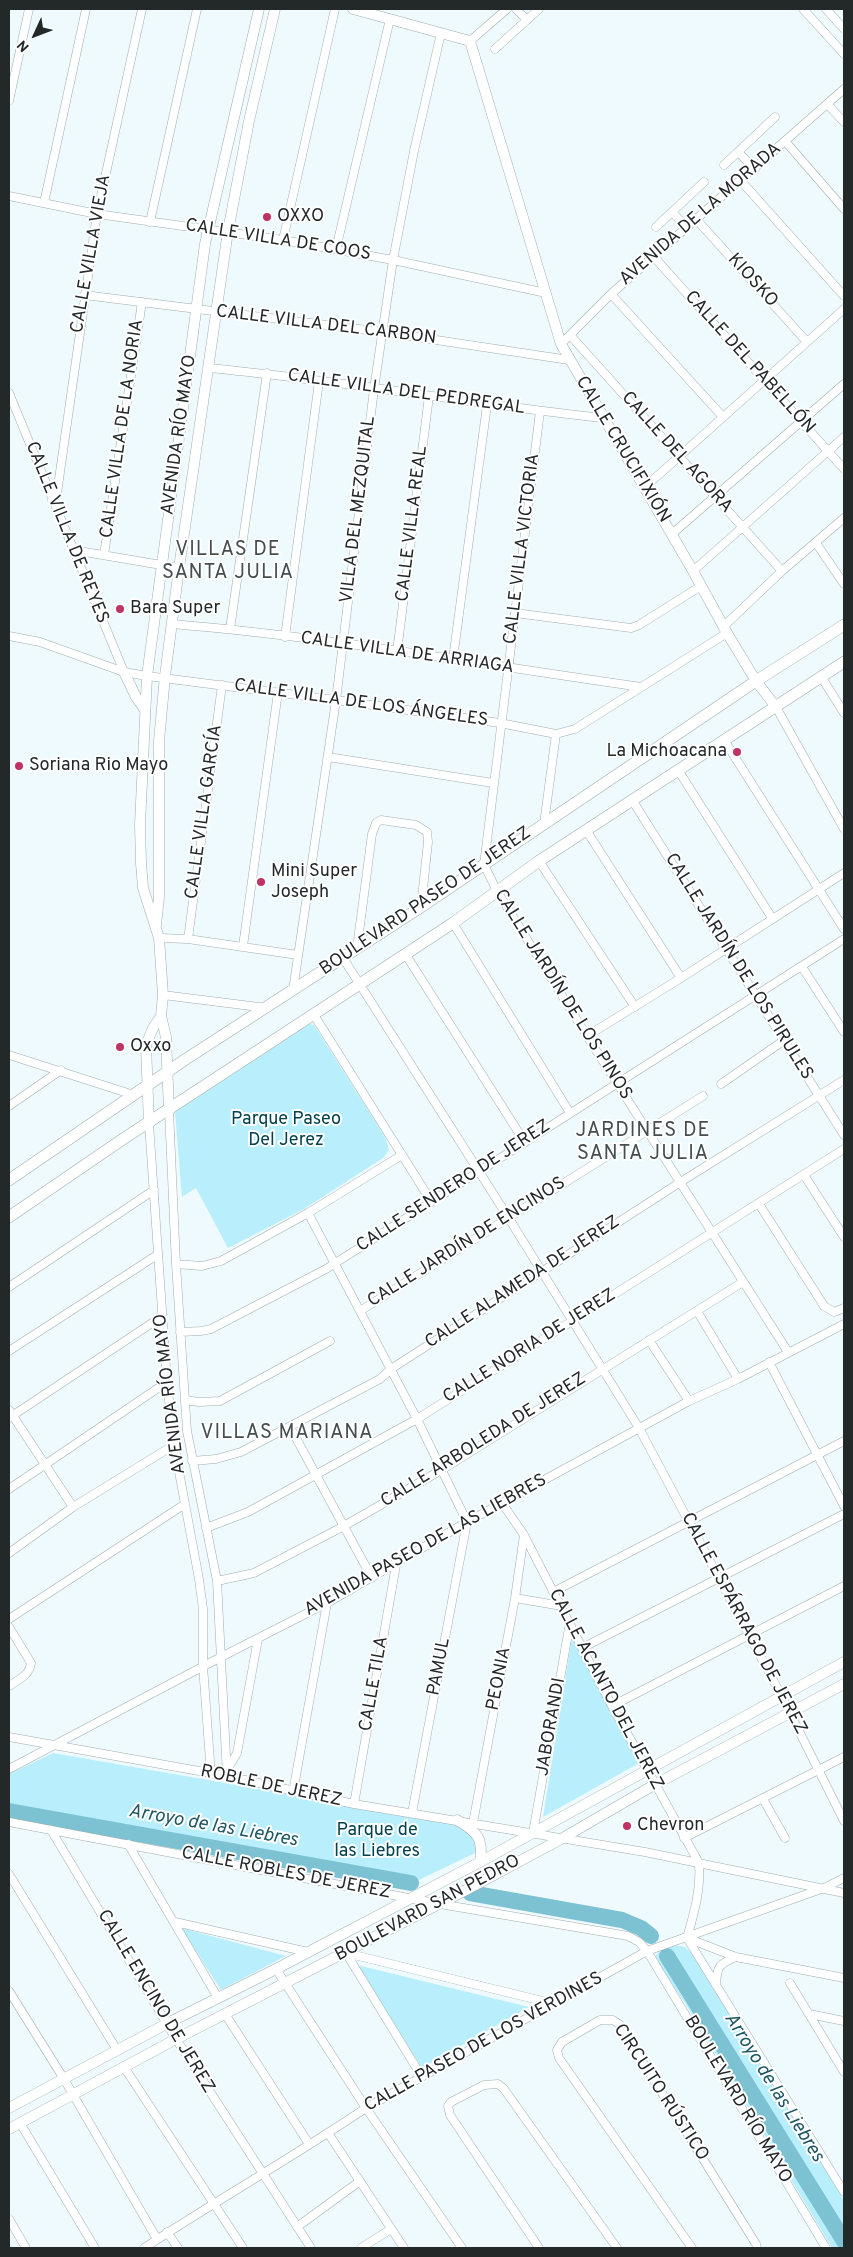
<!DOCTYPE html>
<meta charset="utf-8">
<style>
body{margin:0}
#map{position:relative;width:853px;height:2257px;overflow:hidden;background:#eefafd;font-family:Overpass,sans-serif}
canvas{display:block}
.frame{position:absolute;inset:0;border:10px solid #232829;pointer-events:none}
.north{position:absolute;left:10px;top:10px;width:50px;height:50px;-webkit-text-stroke:4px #fff;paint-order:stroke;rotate:227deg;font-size:14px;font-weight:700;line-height:20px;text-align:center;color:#232829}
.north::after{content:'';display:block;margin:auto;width:18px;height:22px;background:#232829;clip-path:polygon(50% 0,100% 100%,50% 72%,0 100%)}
</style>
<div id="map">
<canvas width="853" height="2257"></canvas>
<div class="frame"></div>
<div class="north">N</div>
</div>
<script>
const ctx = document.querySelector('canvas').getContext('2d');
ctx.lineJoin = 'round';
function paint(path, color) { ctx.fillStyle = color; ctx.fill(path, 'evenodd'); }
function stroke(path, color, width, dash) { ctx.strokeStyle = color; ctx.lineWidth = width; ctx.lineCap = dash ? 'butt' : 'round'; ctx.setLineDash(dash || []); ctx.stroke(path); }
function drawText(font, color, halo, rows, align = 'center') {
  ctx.font = font + ' Overpass,sans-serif'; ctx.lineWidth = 4; ctx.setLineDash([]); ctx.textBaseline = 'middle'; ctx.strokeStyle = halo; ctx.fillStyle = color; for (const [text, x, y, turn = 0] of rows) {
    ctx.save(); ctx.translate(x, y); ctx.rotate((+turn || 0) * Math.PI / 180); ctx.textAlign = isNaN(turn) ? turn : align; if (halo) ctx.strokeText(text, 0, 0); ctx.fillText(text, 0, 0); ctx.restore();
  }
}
const green = new Path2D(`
 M309 1024 314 1025 385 1137 389 1150 383 1158 304 1209 228 1248 196 1188 182 1197 175 1112Z
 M573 1631 641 1762 543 1817Z
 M53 1753 455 1823C470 1830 475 1835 477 1852L419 1880 9 1808V1774Z
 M181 1928 286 1956 221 1990Z
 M674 1945 685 1947 693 1954 844 2200V2248H832L685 2003 655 1959C658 1949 665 1947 674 1945Z
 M357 1965 529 2007 422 2068Z`);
const river = new Path2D(`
 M9 1811 411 1883
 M470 1893 622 1920 641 1928 651 1936
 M667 1956 844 2241`);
const minor = new Path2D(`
 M516 9 527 20
 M803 9 844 54
 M826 9 844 29
 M470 41 507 9
 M495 49 539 9
 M9 101 29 9
 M827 104 844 122
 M785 141 844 209
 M738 152 755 169
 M724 165 775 117
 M741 181 844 296
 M9 196 97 214 283 240 393 260 546 293
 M44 203 86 9
 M672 212 687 228
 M696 219 807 342
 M150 222 197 9
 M656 227 704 182
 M283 240 335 9
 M336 249 390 19
 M654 257 844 469
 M611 294 723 417
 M84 295 383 332 569 360
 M570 335 782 571
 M561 344 611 294 844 89
 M208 368C340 380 471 404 603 418
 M9 393 124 672
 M540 411 484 865 497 891 587 1036 788 1352
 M645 487 844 309
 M52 500 57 493 97 214 142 9
 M672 534 844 384
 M816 543 844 584
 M73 550 179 568
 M104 555 142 302
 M693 571 844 437
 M515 613 631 628 639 625 701 586
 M172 624C329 637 485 665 641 687
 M723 627 782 571 844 518
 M230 629 267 373
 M9 636 40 642 124 672 147 676 336 700 500 723 556 734 575 729 727 633
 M285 637 319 381
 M397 652 429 396
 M453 659 487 405
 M822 678 844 713
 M776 707 844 829
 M724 740 844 929
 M328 757 493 783
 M678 770 772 918
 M632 800 844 1135
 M544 824 556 734
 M586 830 681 978
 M539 861 635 1007
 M453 923 570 1113
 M159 938 188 939 298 955
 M188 939 222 685
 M243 946 278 692
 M357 948 372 834 376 823 381 820 416 825 427 832 428 842 421 907
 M406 955 524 1141
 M343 958 508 1217 639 1428 781 1695 844 1821
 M802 967 844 1032
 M293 990 336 700 374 389 393 260 414 151 441 33
 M163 995 267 1008
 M314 1015 431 1201
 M587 1036 681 978 844 873
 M9 1055 134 1095
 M721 1084 783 1041
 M9 1106 61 1070
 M169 1111 176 1264 187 1431 217 1581 227 1776
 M149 1124 167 1382 174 1445 199 1579 203 1609V1666L211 1774
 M804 1175 844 1237
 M759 1204 824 1306 834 1312 844 1308
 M308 1213 417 1419 467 1522 412 1813
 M176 1264 202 1266 221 1261 308 1213 402 1155
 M9 1287 154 1190
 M360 1311 703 1096
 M697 1311 738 1379
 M180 1332 201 1331 211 1329 326 1269 844 939
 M649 1340 689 1401
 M9 1351 157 1255
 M769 1362 844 1506
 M185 1400 199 1402 220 1401 330 1341
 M9 1410 73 1507
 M9 1418 161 1317
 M290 1427 372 1578
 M192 1461 216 1459 241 1452 380 1379 391 1369 679 1183 844 1080
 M9 1489 167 1382
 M502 1503 524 1535 612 1706 699 1863C701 1890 694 1913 687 1938
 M206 1528 248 1512 417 1419 844 1149
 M9 1553 73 1507 174 1445
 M217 1581 254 1573 344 1526 443 1469 743 1282
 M553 1592 844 1441
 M515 1598 562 1606
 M9 1619 185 1504
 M9 1627 31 1663C30 1675 18 1680 9 1686
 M582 1648 844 1514
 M612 1706 844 1586
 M9 1737 227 1776 354 1804 645 1852 844 1893
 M9 1769 221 1657 327 1603 467 1522 689 1401 738 1379 844 1324
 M227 1770 237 1753 258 1639
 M293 1792 327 1603
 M763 1799 785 1838
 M354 1804 396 1565
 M9 1822 440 1904 628 1936 639 1942 647 1951 826 2248
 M473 1823 515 1598 524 1535
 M51 1830 176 2039 311 2248
 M533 1833 570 1622
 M684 1838 844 1757
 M128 1844 218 1998
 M9 1874 117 2050
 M175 1922 308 1952
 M687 1938 844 2192
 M687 1938 736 1957 844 1978
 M346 1953 555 2004
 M346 1953 422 2077
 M276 1969 366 2108 462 2248
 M790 1983 844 2072
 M716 1985C717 1967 718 1964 736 1957
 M9 1991 64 2079 157 2239
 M225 2014 309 2144
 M809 2014 844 2021
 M124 2067 243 2248
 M20 2123 95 2248
 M328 2133 404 2248
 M9 2219 26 2248
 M297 2227 360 2181
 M167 2232 178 2248
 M144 2248C217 2200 293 2157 366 2108L647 1951 824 1888 844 1878
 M361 2248 391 2229
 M539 2248 450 2115 448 2106 451 2102 484 2085 498 2084 504 2089 617 2248
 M692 2248 559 2058 557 2050 562 2042 600 2020H613L619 2024 756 2244 757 2248`);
const tertiary = new Path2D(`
 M353 9 470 41 561 344 693 571 727 633 756 681 776 707
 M124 672 136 697 145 710
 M156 925 159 897V741L165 676 179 568 228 231 249 121 275 9
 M169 1111 166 1037 161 1016 163 995 159 938 143 888 141 863 140 824 147 676 205 244 259 9
 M149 1124 146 1045 153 1028 161 1016
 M457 1820C477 1832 484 1838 480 1862
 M9 2108 168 2023 276 1969 480 1862 844 1662
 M9 2129 176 2039 466 1890 561 1839 654 1785 844 1684`);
const secondary = new Path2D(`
 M9 1180 186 1059 421 907 756 681 844 625
 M9 1217 123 1139 453 923 539 861 844 662`);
const markers = [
 [267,217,5,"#bf3264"],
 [120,609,5,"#bf3264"],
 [737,752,5,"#bf3264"],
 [19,766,5,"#bf3264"],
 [261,882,5,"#bf3264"],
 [120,1047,5,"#bf3264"],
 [627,1826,5,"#bf3264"]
];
const streetNames = [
 ["AVENIDA DE LA MORADA",701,215,-41],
 ["CALLE VILLA DE COOS",278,241,9],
 ["CALLE VILLA VIEJA",92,254,-80],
 ["KIOSKO",752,281,48],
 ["CALLE VILLA DEL CARBON",326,326,7],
 ["CALLE DEL PABELLÓN",749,363,48],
 ["CALLE VILLA DEL PEDREGAL",406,393,8],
 ["CALLE VILLA DE LA NORIA",123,429,-82],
 ["AVENIDA RÍO MAYO",180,435,-82],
 ["CALLE CRUCIFIXIÓN",622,450,59],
 ["CALLE DEL AGORA",676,453,48],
 ["VILLA DEL MEZQUITAL",359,510,-83],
 ["CALLE VILLA REAL",413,524,-83],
 ["CALLE VILLA DE REYES",66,533,68],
 ["CALLE VILLA VICTORIA",523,549,-83],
 ["CALLE VILLA DE ARRIAGA",407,654,8],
 ["CALLE VILLA DE LOS ÁNGELES",361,704,8],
 ["CALLE VILLA GARCÍA",205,812,-82],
 ["BOULEVARD PASEO DE JEREZ",426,902,-34],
 ["CALLE JARDÍN DE LOS PIRULES",738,967,58],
 ["CALLE JARDÍN DE LOS PINOS",562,995,58],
 ["CALLE SENDERO DE JEREZ",454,1187,-33],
 ["CALLE JARDÍN DE ENCINOS",467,1243,-32],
 ["CALLE ALAMEDA DE JEREZ",523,1283,-33],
 ["CALLE NORIA DE JEREZ",530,1347,-32],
 ["AVENIDA RÍO MAYO",171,1394,-97],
 ["CALLE ARBOLEDA DE JEREZ",484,1441,-32],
 ["AVENIDA PASEO DE LAS LIEBRES",426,1546,-29],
 ["CALLE ESPÁRRAGO DE JEREZ",743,1624,62],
 ["PAMUL",440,1667,-79],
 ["PEONIA",500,1679,-79],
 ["CALLE TILA",375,1684,-80],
 ["CALLE ACANTO DEL JEREZ",605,1690,62],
 ["JABORANDI",552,1727,-80],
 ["ROBLE DE JEREZ",271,1787,12],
 ["CALLE ROBLES DE JEREZ",286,1874,11],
 ["BOULEVARD SAN PEDRO",428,1909,-28],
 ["CALLE ENCINO DE JEREZ",155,2002,59],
 ["CALLE PASEO DE LOS VERDINES",484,2043,-29],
 ["CIRCUITO RÚSTICO",660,2093,57],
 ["BOULEVARD RÍO MAYO",737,2100,59]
];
const poiNames = [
 ["OXXO",277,217],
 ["Bara Super",130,609],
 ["La Michoacana",727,752,"right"],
 ["Soriana Rio Mayo",29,766],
 ["Mini Super",271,872],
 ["Joseph",271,893],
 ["Oxxo",130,1047],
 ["Chevron",637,1826]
];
const parkNames = [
 ["Parque Paseo",286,1120],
 ["Del Jerez",286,1141],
 ["Parque de",377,1831],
 ["las Liebres",377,1852]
];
const waterNames = [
 ["Arroyo de las Liebres",213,1827,10],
 ["Arroyo de las Liebres",773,2088,58]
];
const quarterNames = [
 ["VILLAS DE",228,551],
 ["SANTA JULIA",228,574],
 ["JARDINES DE",643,1132],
 ["SANTA JULIA",643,1155],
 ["VILLAS MARIANA",287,1434]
];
paint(green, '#b9effd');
stroke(river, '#7cc2d2', 16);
stroke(minor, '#a2adb0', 9);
stroke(tertiary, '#a2adb0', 11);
stroke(secondary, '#a2adb0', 12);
stroke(minor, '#fff', 8);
stroke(tertiary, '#fff', 10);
stroke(secondary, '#fff', 11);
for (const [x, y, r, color] of markers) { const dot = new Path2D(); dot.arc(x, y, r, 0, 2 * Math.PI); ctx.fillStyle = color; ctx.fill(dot); stroke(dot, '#fff', 2); }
drawText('18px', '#232829', '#fff', streetNames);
drawText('18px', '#232829', '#fff', poiNames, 'left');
drawText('18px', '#00424e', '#fff', parkNames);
drawText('italic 19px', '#1d5864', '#fff', waterNames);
ctx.letterSpacing = '1px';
drawText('20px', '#444e51', '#fff', quarterNames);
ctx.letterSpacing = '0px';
</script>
